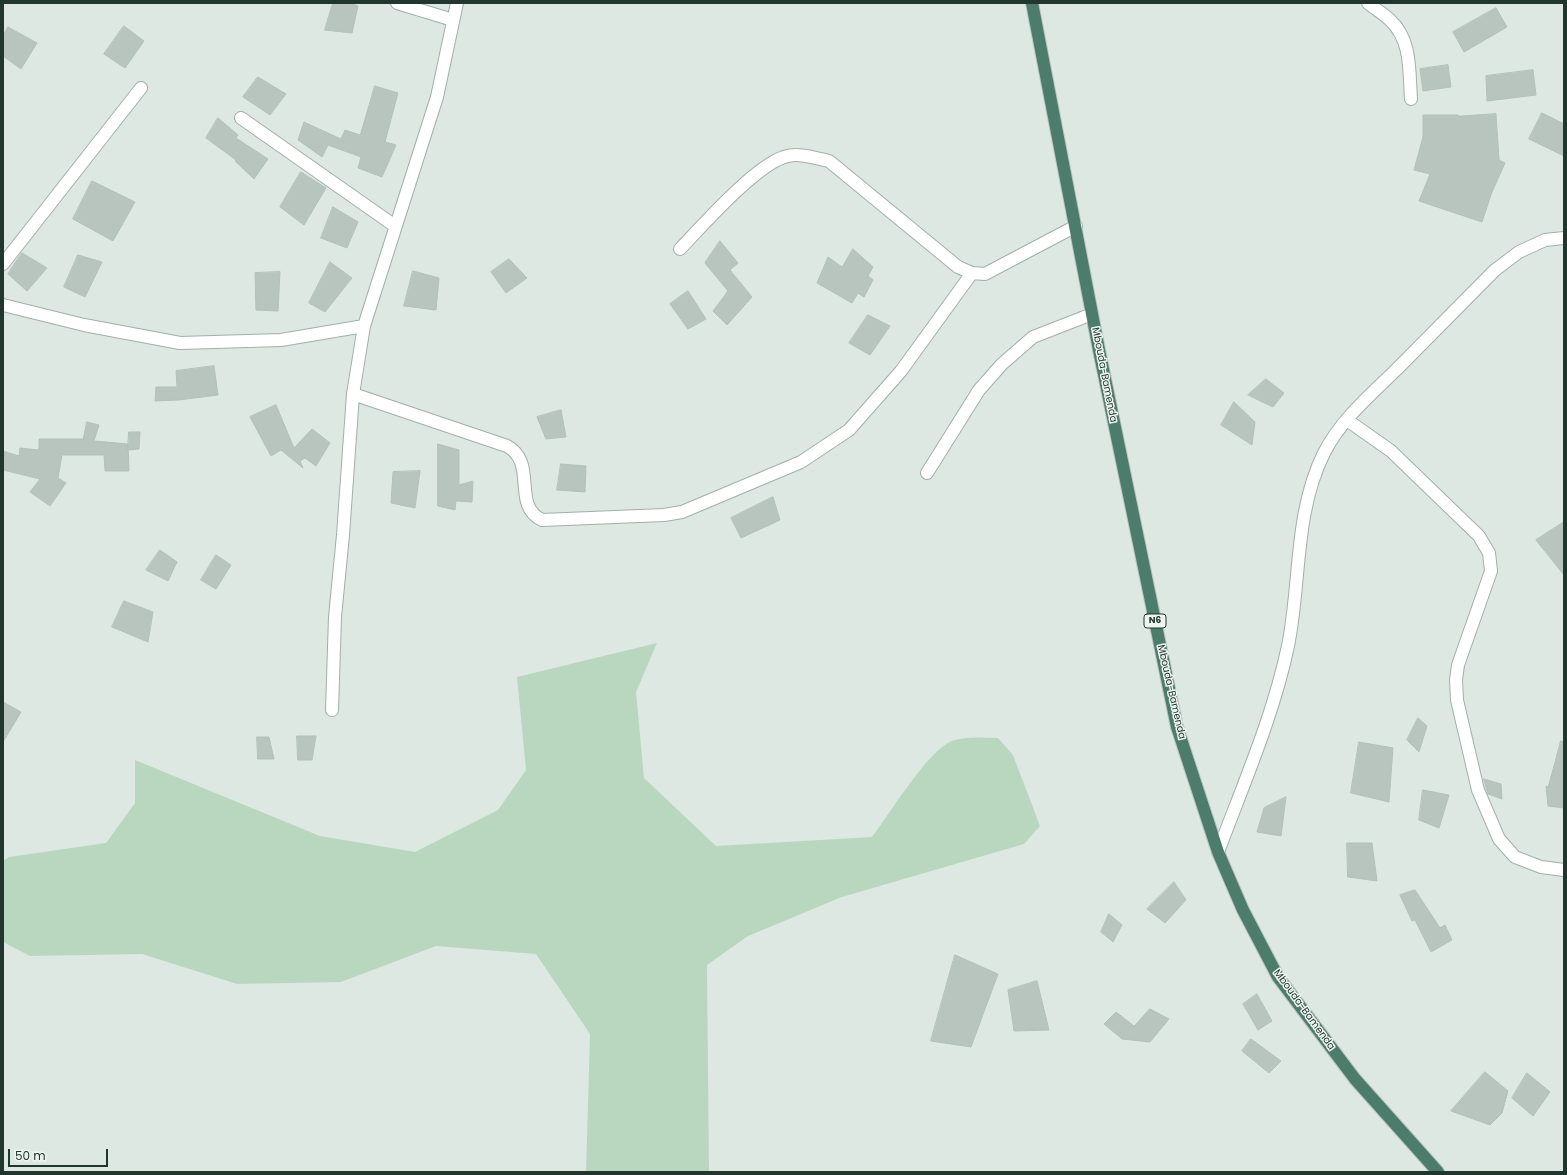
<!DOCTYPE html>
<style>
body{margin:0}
#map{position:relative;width:1567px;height:1175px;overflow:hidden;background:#dee8e3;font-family:Poppins,sans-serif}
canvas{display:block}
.frame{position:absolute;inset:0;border:4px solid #21362f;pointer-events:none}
.scale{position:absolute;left:8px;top:1149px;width:100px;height:18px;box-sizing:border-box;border:2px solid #21362f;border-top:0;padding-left:5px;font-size:12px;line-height:14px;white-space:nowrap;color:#21362f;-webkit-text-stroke:3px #eef5f1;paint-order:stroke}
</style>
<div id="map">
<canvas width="1567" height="1175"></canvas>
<div class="frame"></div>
<div class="scale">50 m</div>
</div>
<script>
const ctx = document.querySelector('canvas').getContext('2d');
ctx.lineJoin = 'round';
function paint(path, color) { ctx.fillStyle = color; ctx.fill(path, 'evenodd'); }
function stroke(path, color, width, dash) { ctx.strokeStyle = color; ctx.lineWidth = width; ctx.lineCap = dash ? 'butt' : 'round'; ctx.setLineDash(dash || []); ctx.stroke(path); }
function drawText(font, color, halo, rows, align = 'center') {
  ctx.font = font + ' Poppins,sans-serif'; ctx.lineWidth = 3; ctx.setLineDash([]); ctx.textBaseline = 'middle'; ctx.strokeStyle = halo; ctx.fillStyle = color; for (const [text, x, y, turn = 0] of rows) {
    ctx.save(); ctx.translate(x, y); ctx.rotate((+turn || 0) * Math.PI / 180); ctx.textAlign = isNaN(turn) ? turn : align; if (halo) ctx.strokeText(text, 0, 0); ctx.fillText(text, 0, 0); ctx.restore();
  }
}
const green = new Path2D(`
 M657 643 636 692 644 778 716 846 872 837C889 815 928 750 952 741 966 736 983 738 998 738L1013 755 1040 826 1024 844 842 897 748 936 707 965 709 1172H586L590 1034 536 954 436 946 341 982 237 984 142 954 30 956 3 942V861L9 857 106 843 135 803V760L320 836 415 852 498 810 526 770 517 677Z`);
const building = new Path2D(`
 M333 3H351L358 6 352 33 325 30Z
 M1496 8 1507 27 1464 52 1453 32Z
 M124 26 144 41 125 68 104 54Z
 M8 27 37 43 21 69 3 56V36Z
 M1448 65 1451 87 1423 91 1420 69Z
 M1533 70 1536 95 1487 101 1486 76Z
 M258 77 286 94 270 115 243 97Z
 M375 86 398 93 385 142 396 145 382 177 358 168 361 157 328 145 322 157 298 140 304 122 341 139 345 130 360 135Z
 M1542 113 1564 124V156L1529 139Z
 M1496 114 1499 160 1505 163 1492 192 1482 222 1419 201 1430 174 1414 170 1423 137V115H1458V116Z
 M218 118 238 135 236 138 268 159 254 179 235 161 236 160 206 138Z
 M301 172 326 188 304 225 280 207Z
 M92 181 135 202 113 241 73 219Z
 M333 207 358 222 347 248 321 238Z
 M720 241 738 263 730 270 752 297 727 325 713 311 728 291 705 263Z
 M853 249 873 267 868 276 873 280 864 297 858 293 852 303 817 283 828 257 842 267Z
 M22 253 47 268 27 291 8 274Z
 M78 255 102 262 85 297 64 287Z
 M509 259 527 278 506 293 491 272Z
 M330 262 352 278 325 312 309 303Z
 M413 271 439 278 436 310 404 306Z
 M280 272 278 311 256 310 255 273Z
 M688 291 706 319 688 329 670 304Z
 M868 315 890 326 870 355 849 343Z
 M214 366 218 395 178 400 155 401 156 387H177L176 371Z
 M1266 379 1284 393 1273 407 1248 395Z
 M1234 402 1255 422 1252 445 1221 425Z
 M276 405 294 448 312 429 330 443 316 466 305 458 300 461 303 468 281 450 271 456 250 417Z
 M561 410 566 437 546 439 537 417Z
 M87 422 99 425 94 441 128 444 129 471H105L104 455H62L58 478 66 483 50 506 30 492 40 479 3 470V451L19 456 20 448 39 450V439H83Z
 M129 432H140L139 449 128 450Z
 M438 444 459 450V485L473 481 472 502 456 501 455 510 438 506Z
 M561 464 586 466 585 492 557 490Z
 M420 471 415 508 391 503 393 472Z
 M773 497 780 520 741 538 731 518Z
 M1564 522V575L1536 540Z
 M160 550 177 562 168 581 146 570Z
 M216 555 231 565 216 589 201 580Z
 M124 601 153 612 148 642 112 627Z
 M3 702 21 712 3 742Z
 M1418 718 1427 726 1419 752 1407 740Z
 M297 736H316L312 760H298Z
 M257 737H269L274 759H258Z
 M1561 741 1564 742V808L1548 806 1546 786 1548 787Z
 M1359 742 1393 748 1389 802 1351 793Z
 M1484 779 1501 784 1502 799 1488 794Z
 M1423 790 1449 795 1439 828 1419 820Z
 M1286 797 1281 836 1257 832 1264 808Z
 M1347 843H1372L1377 881 1348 877Z
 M1174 882 1186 900 1165 923 1147 909Z
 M1415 890 1440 928 1445 925 1452 940 1431 952 1415 920 1412 921 1400 895Z
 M1109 914 1122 925 1113 942 1101 932Z
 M955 955 998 974 971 1047 931 1041Z
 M1037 981 1049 1030 1014 1031 1008 990Z
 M1257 994 1272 1021 1258 1030 1243 1004Z
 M1150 1009 1169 1019 1150 1042 1122 1039 1104 1024 1116 1012 1134 1026Z
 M1251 1039 1281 1061 1269 1073 1242 1051Z
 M1485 1072 1508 1091 1502 1113 1490 1125 1451 1111Z
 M1527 1073 1550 1092 1533 1116 1512 1098Z`);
const minor = new Path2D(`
 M397 3 453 20
 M1368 3C1375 9 1384 14 1390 20 1412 40 1409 72 1411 99
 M241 118 395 226
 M680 249C703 225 754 167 784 157 798 152 815 158 829 161L958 267 972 273 985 274 1076 226
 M3 264 141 88
 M3 305 84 325 180 343 281 340 364 326
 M353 394 507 446C538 463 511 505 542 520L664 515 682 512 801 462 849 430 901 371 972 273
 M1347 420 1391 451 1479 536 1489 553 1491 571 1458 665 1456 680 1457 700 1478 790 1499 839 1515 857 1541 867 1564 870
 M927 473 979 390 1002 364 1033 337 1092 314
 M332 710 335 617 343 535 353 394 364 326 437 97 457 3
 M1218 852C1243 785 1273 717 1288 646 1301 582 1294 513 1324 453 1340 421 1370 395 1396 370 1429 337 1462 303 1495 270L1519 252 1545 240 1564 238`);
const trunk = new Path2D(`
 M1032 3 1099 350 1177 727 1218 852 1243 910 1278 977 1355 1079 1438 1172`);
const shields = [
 [1155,621,22]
];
const shieldNames = [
 ["N6",1155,621]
];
const streetNames = [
 ["Mbouda-Bamenda",1104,375,79],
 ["Mbouda-Bamenda",1171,692,77],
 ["Mbouda-Bamenda",1304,1010,54]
];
paint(green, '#b9d7bf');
paint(building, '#b7c5be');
stroke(building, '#b1c1b9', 1);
stroke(minor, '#a2afa9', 14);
stroke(trunk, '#bcc3c1', 14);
stroke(minor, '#fff', 12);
stroke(trunk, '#4c7c6c', 12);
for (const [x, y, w] of shields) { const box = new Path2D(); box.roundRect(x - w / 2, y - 7, w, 14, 3); ctx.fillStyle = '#eef5f1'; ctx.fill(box); stroke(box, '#21362f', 1); }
drawText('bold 9px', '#21362f', null, shieldNames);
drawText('10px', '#21362f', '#eef5f1', streetNames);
</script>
